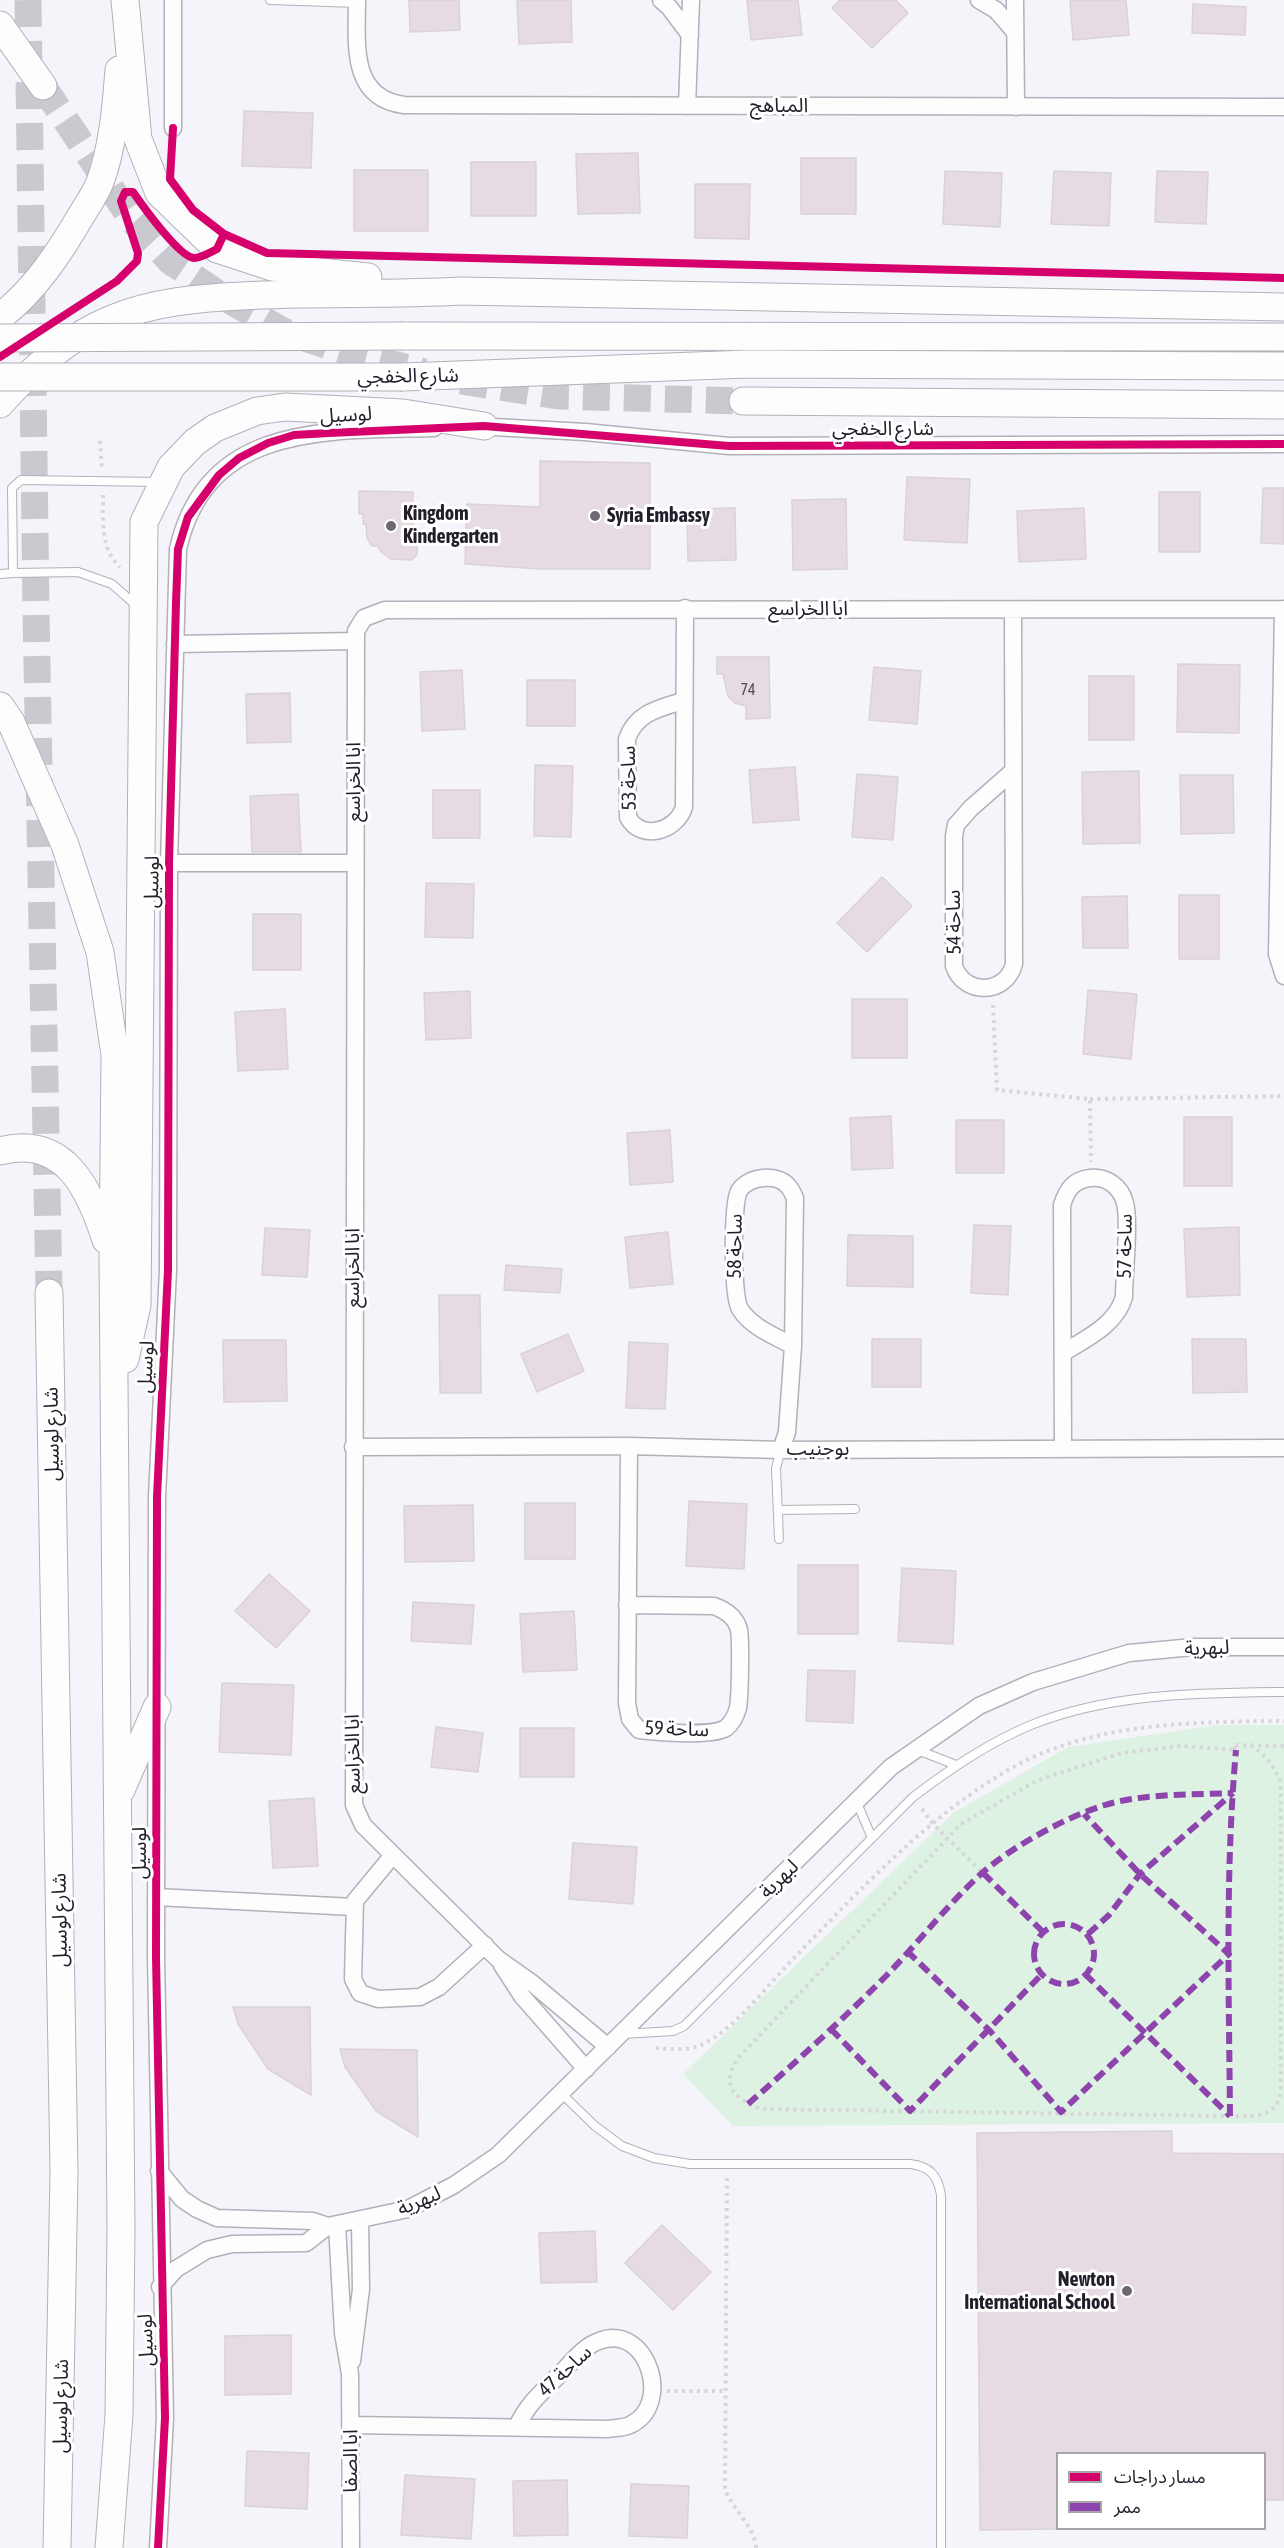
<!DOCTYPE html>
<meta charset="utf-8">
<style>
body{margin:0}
#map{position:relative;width:1284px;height:2548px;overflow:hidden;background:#f5f4fa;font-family:"Asap Condensed","Noto Sans Arabic",sans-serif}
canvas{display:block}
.legend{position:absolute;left:1056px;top:2452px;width:210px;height:78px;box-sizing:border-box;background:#fff;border:2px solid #a7a5aa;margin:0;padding:8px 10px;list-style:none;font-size:18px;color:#221e2a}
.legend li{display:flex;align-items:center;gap:12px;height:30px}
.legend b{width:30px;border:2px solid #a7a5aa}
</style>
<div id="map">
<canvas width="1284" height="2548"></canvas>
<ul class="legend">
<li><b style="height:8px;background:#d6006c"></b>مسار دراجات</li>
<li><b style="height:8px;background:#8e44ad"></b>ممر</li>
</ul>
</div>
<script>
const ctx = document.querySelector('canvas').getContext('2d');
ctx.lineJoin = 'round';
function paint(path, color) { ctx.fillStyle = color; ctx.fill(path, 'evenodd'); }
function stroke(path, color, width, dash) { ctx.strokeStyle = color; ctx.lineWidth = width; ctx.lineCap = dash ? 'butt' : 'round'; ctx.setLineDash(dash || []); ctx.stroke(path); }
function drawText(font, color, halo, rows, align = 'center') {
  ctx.font = font + ' "Asap Condensed","Noto Sans Arabic",sans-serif'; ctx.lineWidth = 6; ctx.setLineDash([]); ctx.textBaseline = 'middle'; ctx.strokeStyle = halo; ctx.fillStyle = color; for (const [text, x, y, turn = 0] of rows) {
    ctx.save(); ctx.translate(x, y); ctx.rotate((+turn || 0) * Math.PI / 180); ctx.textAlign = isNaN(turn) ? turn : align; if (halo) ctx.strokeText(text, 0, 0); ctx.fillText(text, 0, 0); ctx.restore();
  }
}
const green = new Path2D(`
 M1217 1725H1284V2123L733 2126 683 2074 953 1813 1068 1747Z`);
const building = new Path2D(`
 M409 0H459L460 30 410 32Z
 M517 0H571L572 42 519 44Z
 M747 0H798L802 35 751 40Z
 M840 0H896L908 13 872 48 832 8Z
 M1070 0H1126L1129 35 1073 40Z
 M1193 4 1246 7 1245 35 1192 33Z
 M244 111 313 113 311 168 242 166Z
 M638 153 640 213 578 214 576 154Z
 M801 158H856V214H801Z
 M471 162H536V216H471Z
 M354 170H428V231H354Z
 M945 171 1002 173 1000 227 943 224Z
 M1054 171 1111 173 1109 226 1051 224Z
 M1157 171 1208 172 1206 224 1155 222Z
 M695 184H750L749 239 695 238Z
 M540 461 650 463V569H540L465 564 467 504 540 507Z
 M907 477 970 479 967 543 904 540Z
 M1263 488H1284V544L1261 543Z
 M359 491 413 492V528H418L417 554 412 560 391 559 381 552 378 546H372L367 538 366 524H363V514H359Z
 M1159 492H1200V552H1159Z
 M846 499 847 569 793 570 792 500Z
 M735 508 736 560 688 561 687 509Z
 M1084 508 1086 559 1019 562 1017 511Z
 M717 657H769L770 718 746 719V706L735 703 728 696 723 674H717Z
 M1178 664 1240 665 1239 733 1177 732Z
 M874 667 921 671 917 724 869 720Z
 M462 670 465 729 422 731 420 672Z
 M1089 676H1134V740H1089Z
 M527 680H575V726H527Z
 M290 693 291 742 247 743 246 694Z
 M535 765 573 766 571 837 534 836Z
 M795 767 799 820 753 823 749 770Z
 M1139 771 1140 843 1083 844 1082 772Z
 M857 774 898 777 893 840 852 837Z
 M1180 775H1233L1234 833 1181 834Z
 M433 790H480V838H433Z
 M298 794 301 852H252L250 796Z
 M882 877 912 906 867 952 837 923Z
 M426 883 474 884 473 938 425 937Z
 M1179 895H1219V959H1179Z
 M1127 896 1128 948H1083L1082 897Z
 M253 914H301V970H253Z
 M1088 990 1137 994 1131 1059 1083 1054Z
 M470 991 471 1038 426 1040 424 993Z
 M852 999H907V1058H852Z
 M285 1009 288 1069 238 1071 235 1012Z
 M891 1116 893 1168 852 1170 850 1118Z
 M1184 1117H1232V1186H1184Z
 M956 1120H1004V1173H956Z
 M670 1130 673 1182 630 1185 627 1133Z
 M974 1225 1011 1226 1008 1295 971 1293Z
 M1239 1227 1240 1295 1187 1297 1184 1229Z
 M265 1228 310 1230 307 1277 262 1275Z
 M668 1232 673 1284 630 1288 625 1237Z
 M848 1235 913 1236V1287L847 1286Z
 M506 1265 562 1269 560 1293 504 1290Z
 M439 1295H480L481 1393H440Z
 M568 1334 584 1371 537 1392 521 1354Z
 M872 1339H921V1387H872Z
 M1192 1339H1246L1247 1392 1193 1393Z
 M223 1340H286L287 1401 224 1402Z
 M629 1342 668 1344 665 1409 626 1408Z
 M689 1501 747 1504 744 1569 686 1566Z
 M525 1503H575V1559H525Z
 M473 1505 474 1561 405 1562 404 1506Z
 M798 1565H858V1634H798Z
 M902 1568 956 1571 953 1644 898 1641Z
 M269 1574 310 1611 276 1648 235 1611Z
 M413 1602 474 1605 471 1644 411 1641Z
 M574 1611 577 1670 523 1672 520 1614Z
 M808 1670 855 1671 853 1723 806 1721Z
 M222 1683 294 1685 291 1755 219 1752Z
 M436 1727 483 1733 478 1772 431 1767Z
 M520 1728H574V1777H520Z
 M314 1798 318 1866 273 1868 269 1801Z
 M573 1843 637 1847 633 1904 569 1899Z
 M233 2007H310L311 2095 268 2069 238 2024Z
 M340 2049 417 2050 418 2137 376 2111 345 2067Z
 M1172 2131V2153L1284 2154V2500H1264V2454H1058V2529L980 2530 977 2133Z
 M662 2225 711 2272 673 2310 625 2263Z
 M595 2231 597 2282 541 2283 539 2233Z
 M291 2335V2394L225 2395V2336Z
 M247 2451 309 2453 307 2509 245 2506Z
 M405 2475 475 2479 471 2539 401 2535Z
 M567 2480 568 2535 514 2536 513 2481Z
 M631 2484 689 2486 687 2538 629 2536Z`);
const trunkTunnel = new Path2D(`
 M28 0 36 612 49 1293
 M43 86 132 220 170 261 220 295 283 331 350 353 424 372
 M461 381 558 396 743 401`);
const path = new Path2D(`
 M100 441 102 470
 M103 495C103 520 100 549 120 567
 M993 1005 997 1090 1090 1099 1091 1162
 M1090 1099 1284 1096
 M1251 1745C1267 1756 1274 1766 1281 1783V2092C1276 2119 1252 2116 1230 2116L760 2109C734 2098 721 2086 737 2059L961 1824 1038 1780 1122 1753 1181 1746 1236 1750 1233 1745 1284 1746
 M922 1809 932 1823 983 1873
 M656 2048C670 2049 687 2051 701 2045 734 2030 767 1986 793 1959 857 1893 923 1821 1003 1773 1087 1722 1188 1722 1284 1721
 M727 2178 725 2489C732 2509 756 2528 756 2548
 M667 2391H725`);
const service = new Path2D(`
 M270 0 357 3
 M0 574 13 573
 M138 607 112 584 78 572 13 573 12 488 21 480 160 482
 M778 1510 855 1509
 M779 1539 776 1468 781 1450
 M915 1749 956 1765
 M857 1803 872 1838
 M623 2034 673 2031 684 2026 913 1797C950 1769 988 1743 1031 1725 1111 1693 1198 1693 1284 1692
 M562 2094 595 2126 622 2146 654 2158 690 2164H910C930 2166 938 2176 941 2195V2548`);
const minor = new Path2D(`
 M357 0C357 42 349 98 404 105L1284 107
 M661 0 669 7 690 35
 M979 0 996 10 1015 32
 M1015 0 1016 107
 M687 106 691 0
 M173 128V0
 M475 426 585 432 729 446 1284 444
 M1283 609 1277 954 1284 976
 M175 644 355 641
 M683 701C659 708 636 713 627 739L628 817C641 842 677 831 684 807L685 608
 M1012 772 971 808 956 825 954 836V966C964 996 1006 995 1014 964L1013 610
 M169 863H354
 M353 1447 629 1446 781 1450 1284 1448
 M1063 1447 1062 1205C1067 1190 1073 1180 1090 1178 1107 1176 1121 1187 1125 1203 1130 1222 1124 1275 1124 1297 1116 1325 1087 1338 1063 1353
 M781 1450 787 1432 793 1346 795 1198C793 1194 791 1189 788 1186 777 1173 748 1176 739 1191 732 1204 732 1297 740 1309 751 1327 775 1336 793 1346
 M627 1605 714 1606C725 1610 736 1617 739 1630 741 1642 740 1696 738 1708 736 1715 732 1723 726 1728 711 1737 658 1732 639 1730L630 1719 627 1703 629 1446
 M393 1855 355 1901 353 1979 360 1993 378 1999 420 1997 439 1987 485 1945
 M156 1897 354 1907
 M502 1965 522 1996 586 2069
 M608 2047 532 1983 498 1959 372 1834 363 1825 354 1805 356 631 364 618 385 610 1284 609
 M159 2171 182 2199 197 2209 217 2218 313 2221 328 2226 408 2209 454 2185 498 2155 891 1767 979 1706 1033 1682 1129 1653 1193 1647H1284
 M337 2225 343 2333 350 2374 351 2548
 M160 2287 176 2269 207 2250 232 2244 306 2243 328 2226
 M352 2361 361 2289 360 2220
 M351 2425 608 2429C614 2428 624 2428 630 2425 674 2405 647 2322 599 2341 584 2346 572 2362 560 2374 544 2390 526 2405 517 2427
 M158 2548 165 2418 156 1957 157 1497 168 1270 169 863 178 549C207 421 331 431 434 428`);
const trunk = new Path2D(`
 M125 0 138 139 159 193 217 249 272 267 368 277
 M0 25 43 86
 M0 317C35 290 60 252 82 214 88 204 96 193 100 182 113 147 116 107 119 70
 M404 336 1284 337
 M403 377 748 364 1284 366
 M743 401 1284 405
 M0 404C30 370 70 336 112 319 153 302 198 298 242 296 315 292 388 295 461 291L1284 307
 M0 706 11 722 65 845 100 952 115 1055 113 1262 121 2229 119 2415 109 2548
 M0 1151C65 1134 90 1190 106 1240
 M49 1293 64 2172 57 2548
 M125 1359 137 1305 144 522 171 467 195 442 215 428 257 411 285 407 403 413 484 426
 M121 1790 157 1707`);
const trunkBridge = new Path2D(`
 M0 338 404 336
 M0 377H403`);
const quiet = new Path2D(`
 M983 1873 1043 1932
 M1034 1954a30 30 0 1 1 60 0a30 30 0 1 1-60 0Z
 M1088 1934 1109 1915 1140 1874 1233 1793
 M907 1951 990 2031 1061 2112 1229 1954 1140 1874 1084 1814
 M1085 1974 1230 2116
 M831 2029 910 2111 1042 1974
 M748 2104C795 2063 841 2021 885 1977 918 1943 947 1905 982 1873 1013 1846 1066 1817 1105 1805 1145 1793 1192 1795 1233 1793
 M1230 2116C1229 1994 1225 1872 1236 1750`);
const cycleway = new Path2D(`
 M173 128 170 179 193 210 224 234 267 253 1284 278
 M0 357 117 281 137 261 138 253 121 201 125 192H133C142 205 179 257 194 258 201 258 211 252 217 249L224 234
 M158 2548 165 2418 156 1957 157 1497 168 1270 169 863 176 603 178 549 188 517 219 475 239 458 268 443 294 435 329 433 484 426 729 446 1284 444`);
const markers = [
 [595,516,6,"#6c6973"],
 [391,526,6,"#6c6973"],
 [1127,2291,6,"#6c6973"]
];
const numberNames = [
 ["74",748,690]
];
const streetNames = [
 ["المباهج",779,106],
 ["شارع الخفجي",408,376,-1],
 ["لوسيل",346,415,-3],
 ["شارع الخفجي",883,429],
 ["ابا الخراسع",808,609],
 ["ساحة 53",629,778,-91],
 ["ابا الخراسع",354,782,-90],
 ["لوسيل",152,882,-89],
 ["ساحة 54",954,922,-91],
 ["ساحة 58",735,1246,-89],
 ["ساحة 57",1125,1246,-89],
 ["ابا الخراسع",353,1268,-90],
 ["لوسيل",146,1367,-87],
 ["شارع لوسيل",52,1434,-91],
 ["بوجنيب",818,1449],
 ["لبهرية",1207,1648,-2],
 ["ساحة 59",677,1729,2],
 ["ابا الخراسع",353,1754,-91],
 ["لوسيل",140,1853,-90],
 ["لبهرية",779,1879,-44],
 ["شارع لوسيل",60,1920,-91],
 ["لبهرية",419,2201,-23],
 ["لوسيل",146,2340,-92],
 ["ساحة 47",565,2371,-43],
 ["شارع لوسيل",61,2406,-89],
 ["ابا الصفا",351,2461,-90]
];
const poiNames = [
 ["Kingdom",403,514],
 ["Kindergarten",403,537],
 ["Syria Embassy",607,516],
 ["Newton",1115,2280,"right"],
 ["International School",1115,2303,"right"]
];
paint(green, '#ddf2e2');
paint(building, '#e7dbe3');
stroke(building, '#d9d2d7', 1.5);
stroke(trunkTunnel, '#cbc9d0', 27, [27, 14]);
stroke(service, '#b2b0b9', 10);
stroke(minor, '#b2b0b9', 19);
stroke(trunk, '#b2b0b9', 29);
stroke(path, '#d6d5d7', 4, [3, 4.5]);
stroke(service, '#fefdfe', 8);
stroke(minor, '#fefdfe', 16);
stroke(trunk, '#fefdfe', 27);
stroke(trunkBridge, '#b2b0b9', 29, []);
stroke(trunkBridge, '#fefdfe', 27);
stroke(quiet, '#8e44ad', 6, [12, 6]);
stroke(cycleway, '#d6006c', 8);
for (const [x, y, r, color] of markers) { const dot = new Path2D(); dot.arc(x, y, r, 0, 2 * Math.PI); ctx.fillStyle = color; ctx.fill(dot); stroke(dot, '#fff', 2); }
drawText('16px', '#544e59', null, numberNames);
drawText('20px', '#221e2a', '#fff', streetNames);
drawText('bold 20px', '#221e2a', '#fff', poiNames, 'left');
</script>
